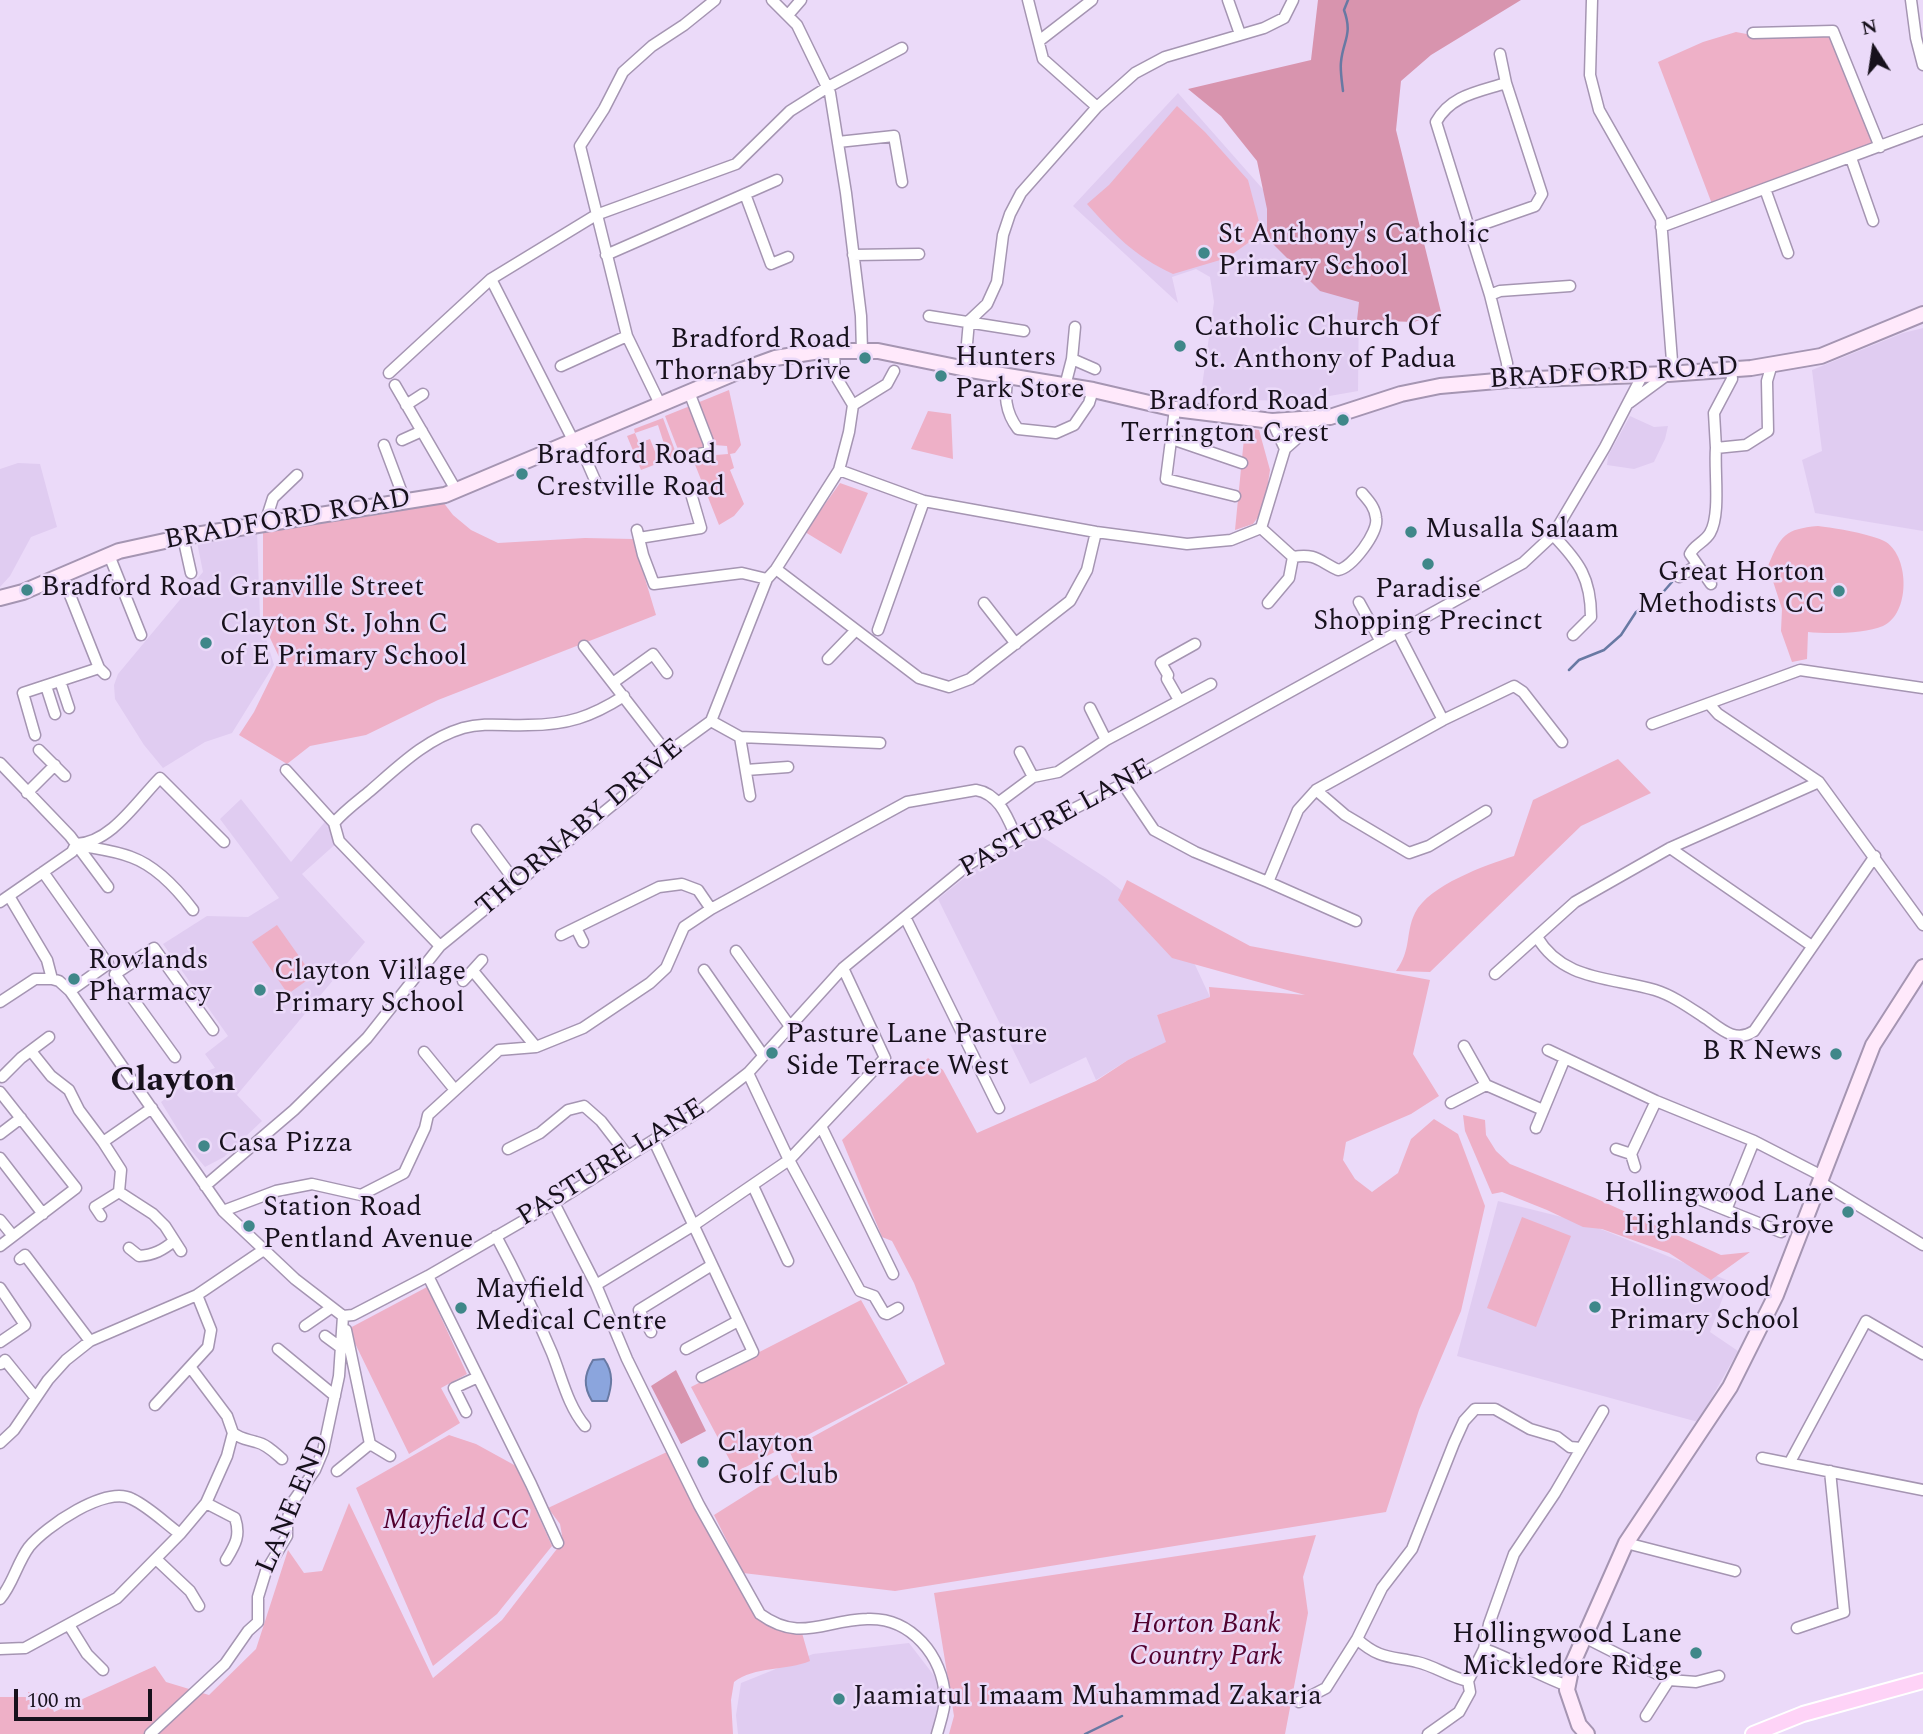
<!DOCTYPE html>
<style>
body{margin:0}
#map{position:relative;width:1923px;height:1734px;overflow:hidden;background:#ebdaf9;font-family:Spectral,serif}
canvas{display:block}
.north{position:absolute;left:1839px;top:14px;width:70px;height:70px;-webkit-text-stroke:5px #ebdaf9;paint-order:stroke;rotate:348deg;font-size:19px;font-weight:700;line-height:28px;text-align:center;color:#17111c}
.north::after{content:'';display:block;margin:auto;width:24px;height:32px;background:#17111c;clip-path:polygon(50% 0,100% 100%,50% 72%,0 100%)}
.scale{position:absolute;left:14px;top:1689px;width:138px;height:32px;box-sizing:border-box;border:4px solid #17111c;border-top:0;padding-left:9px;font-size:21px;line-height:24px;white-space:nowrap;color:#17111c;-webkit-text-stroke:5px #ebdaf9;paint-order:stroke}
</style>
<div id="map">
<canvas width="1923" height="1734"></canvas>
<div class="north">N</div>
<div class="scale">100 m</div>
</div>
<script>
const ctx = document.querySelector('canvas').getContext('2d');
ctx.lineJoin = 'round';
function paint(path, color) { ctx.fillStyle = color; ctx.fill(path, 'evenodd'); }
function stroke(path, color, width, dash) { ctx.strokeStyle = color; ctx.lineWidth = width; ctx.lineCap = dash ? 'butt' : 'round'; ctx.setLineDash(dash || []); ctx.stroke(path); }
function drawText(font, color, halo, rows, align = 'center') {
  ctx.font = font + ' Spectral,serif'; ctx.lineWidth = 5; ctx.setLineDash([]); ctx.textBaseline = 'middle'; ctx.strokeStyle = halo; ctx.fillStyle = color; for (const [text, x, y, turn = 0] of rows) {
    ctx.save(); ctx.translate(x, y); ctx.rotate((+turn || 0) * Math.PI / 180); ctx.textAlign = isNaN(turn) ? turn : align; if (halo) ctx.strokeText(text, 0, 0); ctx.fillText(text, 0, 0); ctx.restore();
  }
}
const built = new Path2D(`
 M1178 93 1359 298 1358 391 1301 401 1244 400 1201 393 1214 302 1210 277 1196 269 1172 277 1178 303 1073 206Z
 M1923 328V531L1815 513 1802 460 1822 451 1812 370 1903 333Z
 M1630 416 1654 427 1668 426 1665 439 1654 462 1634 469 1607 465 1608 456Z
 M18 463 40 464 57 527 31 537 10 576 0 587V469Z
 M257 530 260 619 274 665 232 733 205 742 163 768 144 745 115 699 114 685 118 674 203 572 197 542Z
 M241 799 291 862 329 817 339 841 302 874 365 942 237 1095 262 1121 224 1157 205 1167 189 1148 161 1102 196 1075 215 1068 205 1054 228 1036 163 944 207 916 248 917 279 898 220 819Z
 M1038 834 1106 878 1183 939 1210 997 1157 1015 1167 1042 1128 1060 1096 1080 1086 1057 1030 1084 938 899 979 866Z
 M1498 1201 1586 1223 1729 1281 1710 1332 1738 1351 1698 1422 1457 1356Z
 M909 1643 939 1682 941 1734H738L736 1715 741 1683 813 1654Z`);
const green = new Path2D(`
 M1736 32 1752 35 1833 34 1875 142 1712 204 1658 62 1703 42Z
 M1177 106 1205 132 1248 180 1262 233 1227 258 1173 274C1134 256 1115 235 1087 204L1109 185Z
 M729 390 741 445 735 453 730 454 734 468 730 470 744 504 734 516 719 525 692 457 728 454 727 446 714 445 697 403Z
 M690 406 704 445 696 455H684L679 452 665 416Z
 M928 411 951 414 953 459 911 449Z
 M663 418 677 456 641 470 627 436 635 433 634 429ZM658 425 668 456 658 459 650 439 639 443 635 433Z
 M1245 428 1259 430 1270 470 1264 509 1253 524 1235 530Z
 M840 483 868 493 841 554 805 532Z
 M443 502 453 515 471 530 498 543 585 538 633 539 656 615 438 700 366 735 310 746 287 764 239 735 254 712 280 659 263 623V531Z
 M1818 526C1835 528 1872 534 1886 542 1910 558 1910 614 1883 626 1865 634 1827 634 1808 632L1807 659 1792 662 1781 631 1782 609 1768 566C1781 535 1785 529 1818 526Z
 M1618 759 1651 793 1581 826 1430 972 1396 971C1412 949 1405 933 1415 913 1429 885 1486 865 1514 856L1533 800Z
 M1127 880 1250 946 1430 980 1413 1054 1439 1096 1411 1114 1346 1142 1343 1160 1355 1179 1372 1192 1398 1173 1411 1139 1434 1119 1458 1134 1485 1206 1461 1311 1419 1410 1386 1512 895 1591 743 1573 714 1515 795 1464 789 1450 945 1364 914 1283 892 1241 882 1237 842 1140 928 1058 943 1070 977 1133 1096 1081 1128 1060 1166 1042 1157 1015 1210 997 1209 987 1305 995 1172 958 1118 900Z
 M277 925 313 976 288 994 252 942Z
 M1463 1115 1485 1120 1486 1135 1496 1151 1510 1164 1595 1198 1721 1255 1750 1252 1711 1280 1669 1253 1602 1229 1583 1227 1547 1210 1502 1192 1492 1194 1465 1131Z
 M1522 1217 1571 1236 1536 1327 1487 1308Z
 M427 1287 467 1374 441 1388 460 1423 409 1454 348 1329Z
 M861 1300 908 1383 736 1472 691 1387Z
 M449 1435 476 1444 516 1466 552 1546 497 1614 433 1666 356 1488Z
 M669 1451 733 1576 751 1604 802 1633 810 1661C787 1671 754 1666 734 1682L731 1700 733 1734H0V1697H28V1692L47 1694 54 1712 155 1666 166 1682 209 1695 256 1649 288 1550 304 1573 322 1571 349 1503 433 1678 502 1620 563 1541 560 1524 548 1508Z
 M1316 1535 1303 1577 1308 1613 1285 1734H949L954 1716 934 1593Z`);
const forest = new Path2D(`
 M1318 0H1521L1431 55 1401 81 1396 130 1441 312 1414 322 1357 320 1359 302 1320 291 1267 238V209L1257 161 1221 116 1188 89 1311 60Z
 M676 1370 706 1431 681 1444 651 1386Z`);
const water = new Path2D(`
 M604 1359C614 1373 612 1386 607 1401H592C583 1386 584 1375 593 1360Z`);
const stream = new Path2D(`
 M1343 91C1342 82 1340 71 1341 62 1343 40 1353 35 1344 10L1348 0
 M1569 670 1579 660 1604 650 1621 635 1636 612 1658 598 1672 582
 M1085 1734 1122 1716`);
const street = new Path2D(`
 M772 0 797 25 830 93 846 193 861 316 862 351
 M1028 0 1043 59 1097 107
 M1228 0 1240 34
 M1592 0 1590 75 1599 110 1661 219 1673 374
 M1911 0 1916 38 1923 65
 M788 15 801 0
 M1753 33 1833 31 1880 147
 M1039 41 1092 0
 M1506 83C1478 92 1451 95 1436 122L1490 295 1507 363 1508 380
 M838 142 894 136 902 182
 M1851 158 1873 221
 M1765 189 1788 253
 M745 194 771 264 788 257
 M1661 227 1923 130
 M1469 229 1535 206 1542 194 1506 83 1500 54
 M606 255 777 180
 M853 255 919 254
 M491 279 574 442
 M1490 295 1500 291 1570 286
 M929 316 1024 331
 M834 351 835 375 853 405
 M1072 359 1095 369
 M561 366 627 336
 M961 368 966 355 969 321 987 304 997 282 1003 235 1010 214 1021 193 1097 107 1135 73 1165 57 1264 28 1284 18 1293 0
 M1731 369 1732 379 1714 413 1716 448 1746 445 1768 431 1767 381 1772 364
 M389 373 491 279 596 215 736 164 790 111 828 87 902 48
 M1008 375C1004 395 1005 412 1018 429L1056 433 1074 425 1089 403 1093 390
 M395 385 456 490
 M1065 386 1072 359 1075 327
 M689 392 709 444V452L699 454
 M1629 403 1667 375
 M660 404 627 336 580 146 604 109 623 72 652 46 684 25 715 0
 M406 405 423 394
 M1175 409 1166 479 1235 496
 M1272 421 1285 449 1320 418
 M1172 439 1242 463
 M402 440 422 431
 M575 442 581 448 598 487
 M384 445 405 501
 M839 470 924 501 1096 532 1187 544 1231 540 1261 528 1285 449
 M265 523 273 498 297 475
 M1261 528 1293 557 1289 578 1268 603
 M637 530 643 555 654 584 742 573 767 579
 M1553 535C1579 562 1591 578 1591 617L1573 635
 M183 537 191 573
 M639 538 701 528 692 497
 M109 555 141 635
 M1293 557C1316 553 1319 561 1338 570 1352 568 1379 532 1376 518 1375 507 1368 500 1362 493
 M776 569 919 678 949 687 970 679 1070 601 1087 570 1096 532
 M62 575 99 668 105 674
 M1679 577 1697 565
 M1711 584 1690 554C1694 545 1705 542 1710 533 1721 514 1714 471 1716 448
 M1359 602 1380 640
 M984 603 1016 644
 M878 630 924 501
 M1397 631 1443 720
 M584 646 667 753
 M828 659 855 631
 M60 681 69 708
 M614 682 653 654 667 673
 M46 686 55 714
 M1179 700 1167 679 1168 675 1161 663 1195 644
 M1710 705 1718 714 1819 782 1923 925
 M1090 708 1106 740
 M711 721 740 737 880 743
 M1652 724 1800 670 1923 688
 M35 735 23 693 99 668
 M740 737 750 796
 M39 750 65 776
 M1020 752 1033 777
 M0 763 70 836 108 887
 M286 770 334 823 339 841 440 946
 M746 770 788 767
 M1123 784 1154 830 1195 852 1268 882 1356 921
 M1316 790 1345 815 1409 853 1429 846 1486 811
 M27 793 55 765
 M998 803 1033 777 1058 772 1106 740 1211 684
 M334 823C344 811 358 801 370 791 399 766 426 739 463 728 485 722 506 726 528 725 567 725 591 717 624 696
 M477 830 517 884
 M76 844C111 843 137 801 160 778L224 842
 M83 846C99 849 116 851 131 857 156 866 178 890 193 910
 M1670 848 1812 946
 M43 872 108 964 70 991
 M1268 882 1298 810 1316 790 1443 720 1514 686 1523 692 1562 742
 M9 896 47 960 52 979 59 981 70 991 223 1211 295 1279 343 1316 353 1315 428 1276 554 1203 698 1112 748 1073 843 968 968 865 990 851 1123 784 1523 563 1553 535 1605 447 1642 376
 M0 902 72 852 76 844
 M905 917 999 1108
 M576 928 583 942
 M561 935 659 887 682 884 698 890 711 909
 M1537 937C1563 981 1611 977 1655 990 1674 996 1690 1008 1707 1019 1722 1030 1736 1043 1754 1031L1875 856
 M736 951 789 1025
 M704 970 763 1055
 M473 971 536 1047
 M1495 974 1575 902 1670 848 1819 782
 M463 981 482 960
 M0 1002 35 979H52
 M1464 1046 1486 1085 1543 1110
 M1548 1050 1656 1101 1754 1141 1822 1176
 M31 1051 51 1076 69 1090 79 1110 103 1142 152 1108
 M424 1052 455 1090
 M175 1057 115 974 154 948 213 1030
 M748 1073 789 1160 860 1291 874 1296 884 1313 887 1314 898 1308
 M2 1077 21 1058 49 1037
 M0 1092 76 1188 0 1246
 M1451 1103 1486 1085
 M821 1126 893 1274
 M1536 1128 1565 1058
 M0 1134 21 1118
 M654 1141 753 1352 702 1377
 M103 1142 121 1170 119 1192 153 1214 165 1226 181 1251
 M508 1149 540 1133 568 1110 584 1106 601 1121 628 1156
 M1616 1149 1631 1154 1635 1167
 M1631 1154 1656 1101
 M0 1158 43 1214
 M1820 1182 1923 1245
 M205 1186 294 1110 367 1038 440 946 632 789 667 753 711 721 767 579 776 569 839 470 849 432 853 405 887 384 894 371
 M753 1186 788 1261
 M1701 1200 1781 1232
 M554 1203 596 1285 627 1359 699 1505 760 1614C800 1643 824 1620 867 1619 911 1617 943 1656 945 1698 945 1709 940 1723 937 1734
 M1726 1210 1754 1141
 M223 1211 276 1191 312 1184 361 1195 404 1173 425 1128 428 1115 499 1050 536 1047 583 1028 650 983 666 968 684 927 711 909 907 802 976 790C1000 794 1008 819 1017 839
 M101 1216 95 1207 119 1192
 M0 1220 13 1236
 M496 1236C517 1275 535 1313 552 1353 562 1378 568 1406 585 1426
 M129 1248 139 1256C154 1255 163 1250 174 1241
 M20 1259 25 1255 90 1341
 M428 1276 531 1484 558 1543
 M596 1285 694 1225 789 1160 885 1058 843 968
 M0 1288 25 1325 0 1342
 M305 1326 331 1308
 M651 1332 639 1310 712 1265
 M325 1336 340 1347
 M278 1349 335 1396
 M686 1349 738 1321
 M1 1364 5 1360 35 1397
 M155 1405 208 1347 211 1330 197 1295
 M466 1412 454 1388 478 1377
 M233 1433C241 1439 246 1439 256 1442 266 1444 274 1452 282 1459
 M0 1443 14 1430 48 1380 66 1360 90 1341 197 1295 262 1251
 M370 1444 390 1456
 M1762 1458 1923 1490
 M1790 1462 1866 1321 1923 1354
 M337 1471 370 1444 346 1330
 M206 1503 235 1518C241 1536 235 1545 226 1560
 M1626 1543 1735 1571
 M156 1559 190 1591 199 1606
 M0 1599C13 1584 17 1563 29 1547 45 1527 106 1485 132 1499 149 1507 165 1523 180 1534
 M69 1625 87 1654 103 1670
 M1797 1628 1844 1612 1830 1471
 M1584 1637 1669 1680 1696 1682 1719 1676
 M1357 1639 1382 1588 1412 1549 1454 1443 1464 1421 1475 1409H1495L1530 1429 1557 1437 1570 1447 1581 1448
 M0 1649 25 1648 117 1598 180 1534 206 1503 227 1456 233 1433 227 1416 191 1368
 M1484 1649C1513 1659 1539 1676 1568 1686
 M1299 1702 1326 1688 1357 1639C1379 1659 1390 1656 1417 1662 1435 1666 1449 1677 1468 1681
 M1646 1716 1669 1680
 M150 1734 225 1664 248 1631 258 1622V1597L266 1571 287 1536V1521L292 1503 315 1470 323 1451 339 1376 343 1316
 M1428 1734 1459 1712 1470 1692 1468 1681 1484 1649 1489 1624 1514 1554 1555 1493 1603 1411`);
const secondary = new Path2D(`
 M0 598 23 592 119 551 183 537 445 495 742 370 775 358 820 351H878L971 370 1093 390 1175 409 1272 421 1330 417 1401 394 1440 386 1508 380 1668 374 1751 368 1821 356 1923 314
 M1587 1734 1579 1725 1567 1690 1572 1665 1626 1543 1730 1387 1776 1295 1873 1045 1923 967`);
const primary = new Path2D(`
 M1753 1734 1803 1714 1923 1681`);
const markers = [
 [1204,253,7,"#3f8789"],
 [1180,346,7,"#3f8789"],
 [865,358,7,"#3f8789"],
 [941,376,7,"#3f8789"],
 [1343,420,7,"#3f8789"],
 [522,474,7,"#3f8789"],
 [1411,532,7,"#3f8789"],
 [1428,564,7,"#3f8789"],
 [27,590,7,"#3f8789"],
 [1839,591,7,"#3f8789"],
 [206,643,7,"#3f8789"],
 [74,979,7,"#3f8789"],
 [260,990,7,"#3f8789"],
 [772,1053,7,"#3f8789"],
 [1836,1054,7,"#3f8789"],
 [204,1146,7,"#3f8789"],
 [1848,1212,7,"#3f8789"],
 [249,1226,7,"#3f8789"],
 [1595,1307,7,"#3f8789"],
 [461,1308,7,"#3f8789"],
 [703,1462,7,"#3f8789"],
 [1696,1653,7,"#3f8789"],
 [839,1699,7,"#3f8789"]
];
const poiNames = [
 ["St Anthony's Catholic",1218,237],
 ["Primary School",1218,269],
 ["Catholic Church Of",1194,330],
 ["St. Anthony of Padua",1194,362],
 ["Bradford Road",851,342,"right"],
 ["Thornaby Drive",851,374,"right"],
 ["Hunters",955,360],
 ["Park Store",955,392],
 ["Bradford Road",1329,404,"right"],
 ["Terrington Crest",1329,436,"right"],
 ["Bradford Road",536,458],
 ["Crestville Road",536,490],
 ["Musalla Salaam",1425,532],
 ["Great Horton",1825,575,"right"],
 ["Methodists CC",1825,607,"right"],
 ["Bradford Road Granville Street",41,590],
 ["Paradise",1428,592,"center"],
 ["Shopping Precinct",1428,624,"center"],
 ["Clayton St. John C",220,627],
 ["of E Primary School",220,659],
 ["Rowlands",88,963],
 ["Pharmacy",88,995],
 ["Clayton Village",274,974],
 ["Primary School",274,1006],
 ["Pasture Lane Pasture",786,1037],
 ["Side Terrace West",786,1069],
 ["B R News",1822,1054,"right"],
 ["Casa Pizza",218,1146],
 ["Hollingwood Lane",1834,1196,"right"],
 ["Highlands Grove",1834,1228,"right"],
 ["Station Road",263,1210],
 ["Pentland Avenue",263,1242],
 ["Hollingwood",1609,1291],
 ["Primary School",1609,1323],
 ["Mayfield",475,1292],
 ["Medical Centre",475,1324],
 ["Clayton",717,1446],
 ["Golf Club",717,1478],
 ["Hollingwood Lane",1682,1637,"right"],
 ["Mickledore Ridge",1682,1669,"right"],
 ["Jaamiatul Imaam Muhammad Zakaria",853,1699]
];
const streetNames = [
 ["BRADFORD ROAD",1614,375,-3],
 ["BRADFORD ROAD",288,521,-10],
 ["PASTURE LANE",1057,820,-29],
 ["THORNABY DRIVE",581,829,-40],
 ["PASTURE LANE",612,1164,-32],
 ["LANE END",295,1505,-67]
];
const parkNames = [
 ["Mayfield CC",456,1523],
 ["Horton Bank",1206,1627],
 ["Country Park",1206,1659]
];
const districtNames = [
 ["Clayton",173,1083]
];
paint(built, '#e0ccf1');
paint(green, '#eeb0c7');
paint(forest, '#d894ae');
paint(water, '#8ba5dd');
stroke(water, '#6879a3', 2);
stroke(stream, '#6879a3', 2.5);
stroke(street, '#a595b2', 13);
stroke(secondary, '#a595b2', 18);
stroke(primary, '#fff', 18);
stroke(street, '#fff', 10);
stroke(secondary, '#ffe9fb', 14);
stroke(primary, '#fed3f7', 14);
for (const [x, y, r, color] of markers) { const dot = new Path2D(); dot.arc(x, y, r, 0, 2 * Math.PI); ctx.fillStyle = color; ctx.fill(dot); stroke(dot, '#ebdaf9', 2.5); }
drawText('28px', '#17111c', '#ebdaf9', poiNames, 'left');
drawText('28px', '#17111c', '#ebdaf9', streetNames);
drawText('italic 28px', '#52012e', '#ebdaf9', parkNames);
drawText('bold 35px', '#17111c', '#ebdaf9', districtNames);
</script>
